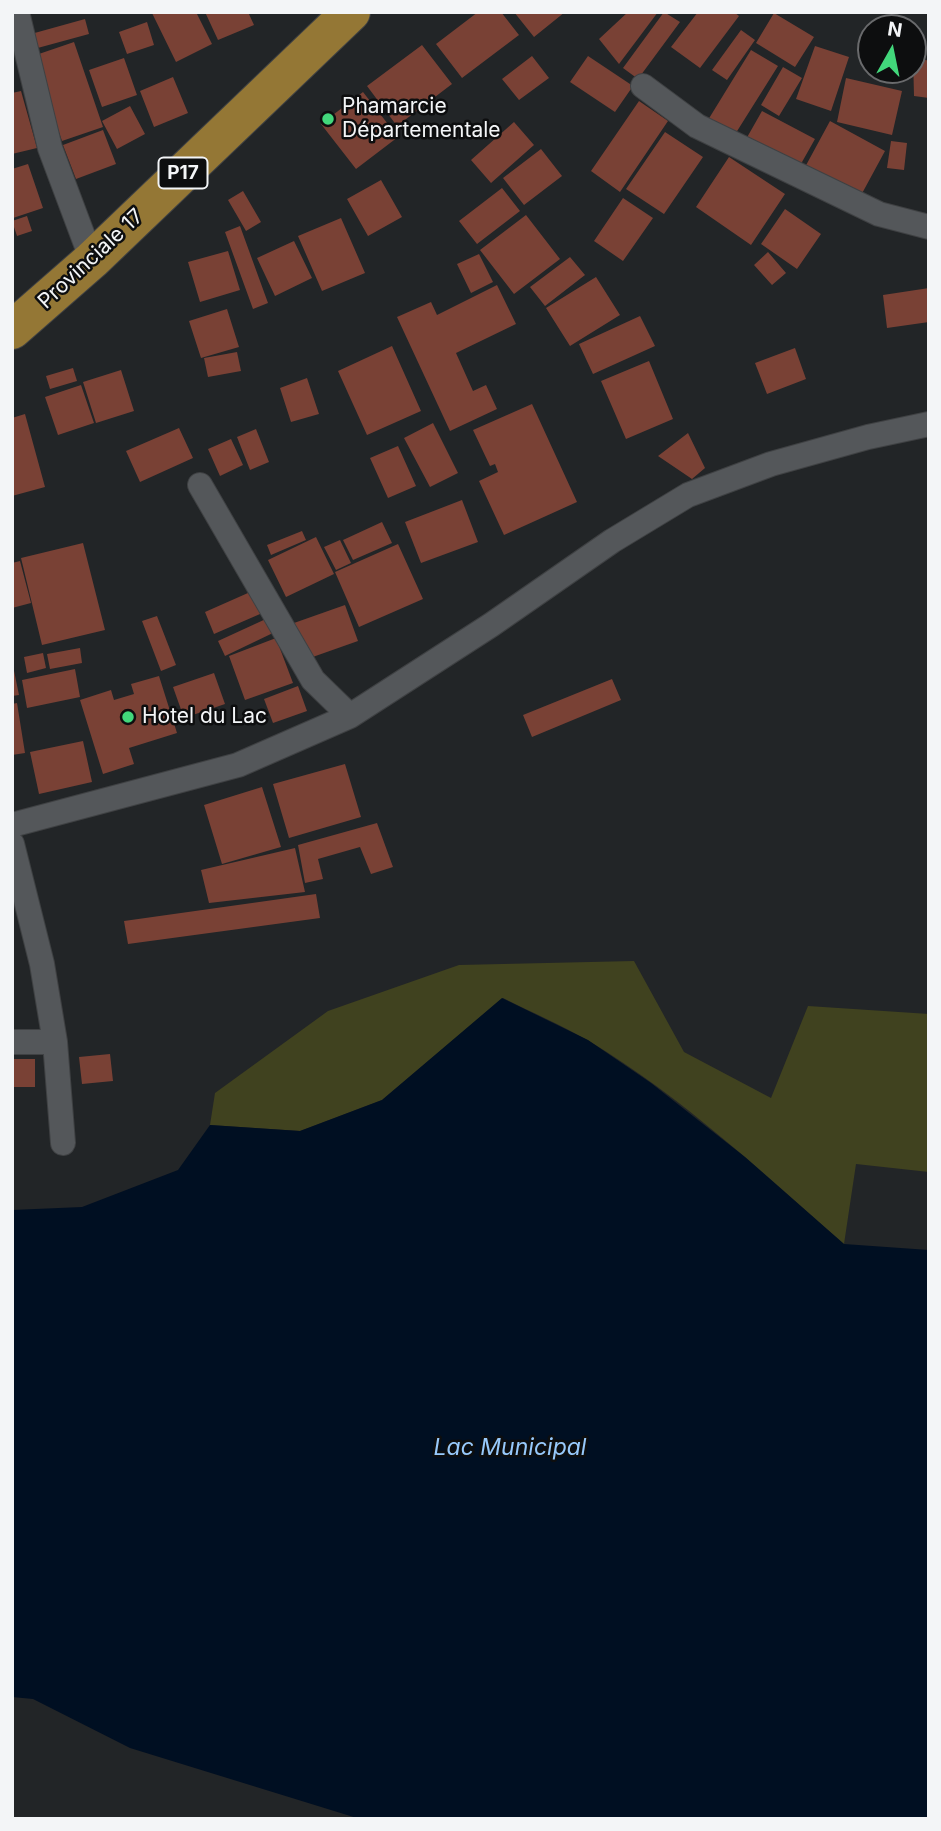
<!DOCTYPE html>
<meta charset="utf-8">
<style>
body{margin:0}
#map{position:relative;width:941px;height:1831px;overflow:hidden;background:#222527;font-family:Inter,sans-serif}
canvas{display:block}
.frame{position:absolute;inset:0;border:14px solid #f3f5f7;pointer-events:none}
.north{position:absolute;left:857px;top:14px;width:70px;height:70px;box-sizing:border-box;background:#0d0e0f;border:2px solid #696a6c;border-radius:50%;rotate:9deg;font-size:19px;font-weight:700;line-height:28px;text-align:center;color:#f3f5f7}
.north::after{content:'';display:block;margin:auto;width:24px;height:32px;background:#42d77b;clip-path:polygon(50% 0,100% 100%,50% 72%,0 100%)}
</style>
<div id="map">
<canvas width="941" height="1831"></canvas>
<div class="frame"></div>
<div class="north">N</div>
</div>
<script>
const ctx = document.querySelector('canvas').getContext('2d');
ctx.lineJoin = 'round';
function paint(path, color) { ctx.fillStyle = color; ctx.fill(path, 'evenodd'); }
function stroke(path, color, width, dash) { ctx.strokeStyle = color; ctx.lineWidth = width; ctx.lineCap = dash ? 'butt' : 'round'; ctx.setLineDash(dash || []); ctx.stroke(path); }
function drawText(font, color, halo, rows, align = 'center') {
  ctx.font = font + ' Inter,sans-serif'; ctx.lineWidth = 5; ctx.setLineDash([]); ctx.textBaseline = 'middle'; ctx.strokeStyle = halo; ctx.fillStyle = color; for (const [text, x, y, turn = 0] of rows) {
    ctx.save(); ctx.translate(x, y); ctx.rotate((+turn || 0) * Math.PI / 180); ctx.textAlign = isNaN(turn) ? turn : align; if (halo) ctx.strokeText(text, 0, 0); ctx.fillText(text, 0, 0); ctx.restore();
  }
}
const green = new Path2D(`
 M634 961 684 1052 771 1098 808 1006 929 1014V1172L856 1164 844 1244C763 1173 682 1097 589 1041 561 1025 531 1012 503 998L382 1100 300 1131 210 1125 215 1093 328 1011 459 965Z`);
const water = new Path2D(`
 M502 998 588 1040 651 1083 745 1157 844 1244 929 1250V1819H360L130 1748 33 1699 12 1697V1210L82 1207 178 1170 210 1125 300 1131 382 1100Z`);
const building = new Path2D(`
 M196 12 212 44 176 62 152 13Z
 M205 12H248L254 25 218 40Z
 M478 12H501L519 35 462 78 436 44Z
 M514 12H565L534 37Z
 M628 12H658L619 64 599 39Z
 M664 12 680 22 638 79 623 68Z
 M698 12H734L739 16 700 68 671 47Z
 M774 13 814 37 795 67 756 43Z
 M85 19 89 34 34 49 31 34Z
 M147 22 154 45 127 54 119 32Z
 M741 30 755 40 727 80 712 70Z
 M74 42 103 127 62 141 33 56Z
 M422 45 452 84 397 126 367 86Z
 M815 46 849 57 831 111 796 99Z
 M751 50 778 66 734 136 708 120Z
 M532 56 549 78 519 100 502 79Z
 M588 56 633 86 615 112 570 82Z
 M913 56 929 61V98L914 96Z
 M124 58 137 95 102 107 89 70Z
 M783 67 802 78 779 116 761 105Z
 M173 77 188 113 154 127 140 91Z
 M846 78 902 91 892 135 837 122Z
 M21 91 37 148 12 154V93Z
 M363 92 398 137 356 169 321 124Z
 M639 101 668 121 620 192 591 171Z
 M130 106 145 134 117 149 102 121Z
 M762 111 815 139 793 178 741 148Z
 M830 121 885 151 859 199 804 169Z
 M514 122 534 145 491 183 471 160Z
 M103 130 116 164 76 179 63 145Z
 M665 132 703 157 664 214 626 189Z
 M891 141 907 143 904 170 887 168Z
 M541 149 562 176 524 205 503 178Z
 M729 157 785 194 751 245 696 207Z
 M28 164 43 208 13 218 12 169Z
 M381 180 402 217 368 236 347 199Z
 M502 188 520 211 477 244 459 221Z
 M243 191 261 222 246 231 228 200Z
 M623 198 653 218 623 261 594 241Z
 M785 209 821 234 797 269 761 244Z
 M526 215 560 259 514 294 480 250Z
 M27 216 32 231 17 236 12 221Z
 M341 218 365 273 322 291 298 236Z
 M240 226 268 303 253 309 225 232Z
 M294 241 312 278 275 296 257 258Z
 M228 251 240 290 200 302 188 262Z
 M768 252 786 273 772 285 754 265Z
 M479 254 493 282 471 293 457 264Z
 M570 257 585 275 545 306 530 287Z
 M596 277 620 315 570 346 546 308Z
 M497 285 516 324 456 353 473 391 486 385 497 409 450 431 397 317 431 302 437 315Z
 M929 288V322L887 328 883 295Z
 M227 309 239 347 201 358 189 321Z
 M640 316 655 346 593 374 579 344Z
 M392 346 421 411 367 435 338 371Z
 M795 348 806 379 767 394 755 363Z
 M237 352 241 371 208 377 204 358Z
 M649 361 673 419 626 439 601 381Z
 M73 368 77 381 50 389 46 376Z
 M121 370 134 411 96 423 83 382Z
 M307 378 319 414 291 422 280 388Z
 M81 385 94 423 58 435 45 397Z
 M532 404 577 502 504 535 479 481 498 472 495 464 490 466 473 430Z
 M25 414 45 487 12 496V418Z
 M433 423 458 473 430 487 404 438Z
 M179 428 193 458 140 482 126 451Z
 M256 429 269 462 250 470 237 437Z
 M688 433 705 468 692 479 658 456Z
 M231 439 243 465 220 476 208 449Z
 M398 446 416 486 388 498 370 458Z
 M462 500 478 542 421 563 405 522Z
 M382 522 392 543 353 560 343 540Z
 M302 531 306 540 271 555 267 545Z
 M316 537 334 574 286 597 268 560Z
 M340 540 351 563 336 570 324 547Z
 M83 543 105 630 42 645 21 558Z
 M398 544 423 599 359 627 335 572Z
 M20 561 31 603 12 608V563Z
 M257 589 267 611 214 634 205 612Z
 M345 605 358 641 307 659 294 623Z
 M157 616 176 665 161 671 142 621Z
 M268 618 275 632 225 656 218 641Z
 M276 638 293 683 245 700 229 656Z
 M80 648 82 663 50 669 47 654Z
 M43 653 46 668 27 673 24 657Z
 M12 661 19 695 12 696Z
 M75 669 80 697 27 708 22 680Z
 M214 673 225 704 184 718 173 687Z
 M159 676 177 733 129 748 134 764 103 774 80 700 111 690 114 700 134 694 131 684Z
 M612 679 621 700 532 737 523 715Z
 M298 686 307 711 273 723 264 699Z
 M17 703 25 753 12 755V704Z
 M83 741 92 782 39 794 30 752Z
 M345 764 361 817 289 838 273 784Z
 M262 787 281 847 222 864 204 805Z
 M377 823 393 867 371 874 360 847 318 859 323 879 305 883 298 845Z
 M295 848 305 892 209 903 201 870Z
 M316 894 320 918 128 944 124 921Z
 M110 1054 113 1081 82 1084 79 1057Z
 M12 1059H35V1087H12Z`);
const street = new Path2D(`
 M17 12 50 148 92 260
 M643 86 697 126 879 214 929 227
 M200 485 313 680 350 716
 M12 825 238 765 350 716 491 625 612 541 688 495 771 464 868 437 929 424
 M12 844 42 964 55 1042 63 1143
 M12 1042H55`);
const primary = new Path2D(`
 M12 330 92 260 351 12`);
const markers = [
 [328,119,7,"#42d77b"],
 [128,717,7,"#42d77b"]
];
const shields = [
 [183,173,49]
];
const shieldNames = [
 ["P17",183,173]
];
const poiNames = [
 ["Phamarcie",342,107],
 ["Départementale",342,131],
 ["Hotel du Lac",142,717]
];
const streetNames = [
 ["Provinciale 17",91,259,-43]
];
const waterNames = [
 ["Lac Municipal",510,1448]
];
paint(green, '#40421f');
paint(water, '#000f22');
paint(building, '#794135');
stroke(street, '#3f4143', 26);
stroke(primary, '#3f4143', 40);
stroke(street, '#54575a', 24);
stroke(primary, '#947735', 38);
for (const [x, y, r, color] of markers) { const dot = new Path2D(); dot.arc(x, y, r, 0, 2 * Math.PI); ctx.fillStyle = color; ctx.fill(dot); stroke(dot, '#0d0e0f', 2.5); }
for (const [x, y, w] of shields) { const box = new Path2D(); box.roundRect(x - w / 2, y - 15.5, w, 31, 5); ctx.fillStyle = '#0d0e0f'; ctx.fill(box); stroke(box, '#f3f5f7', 2); }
drawText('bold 19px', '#f3f5f7', null, shieldNames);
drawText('21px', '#f3f5f7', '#0d0e0f', poiNames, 'left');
drawText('21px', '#f3f5f7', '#0d0e0f', streetNames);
drawText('italic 23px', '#97c9fb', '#0d0e0f', waterNames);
</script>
